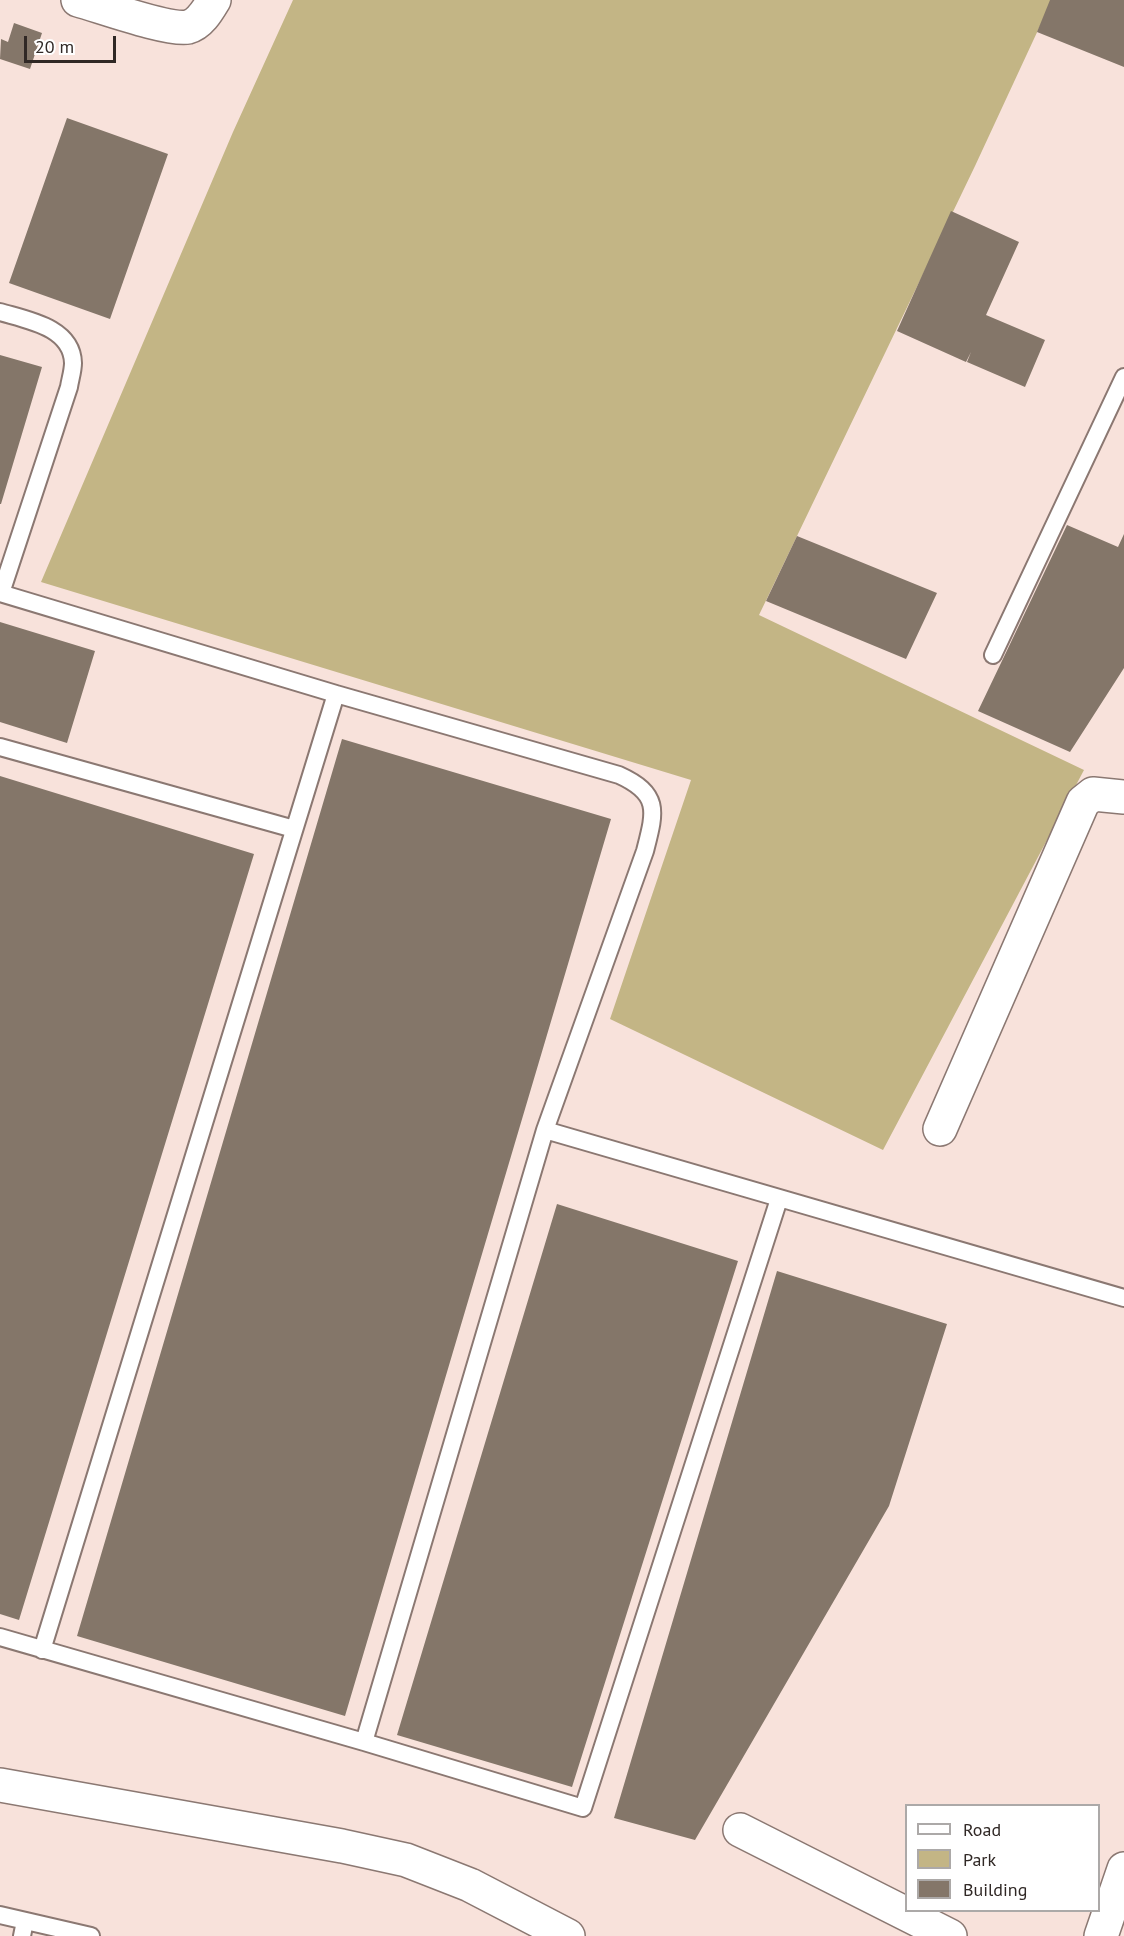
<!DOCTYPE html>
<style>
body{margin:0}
#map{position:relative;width:1124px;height:1936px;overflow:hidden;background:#f8e2db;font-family:"PT Sans",sans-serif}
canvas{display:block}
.legend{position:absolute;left:905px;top:1804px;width:195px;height:108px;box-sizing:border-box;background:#fff;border:2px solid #aca9a8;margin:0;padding:8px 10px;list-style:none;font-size:18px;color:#302825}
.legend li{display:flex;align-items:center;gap:12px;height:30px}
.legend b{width:30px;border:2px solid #aca9a8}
.scale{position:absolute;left:24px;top:36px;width:92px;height:27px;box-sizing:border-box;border:3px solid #302825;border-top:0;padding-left:8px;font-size:18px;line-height:21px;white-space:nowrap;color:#302825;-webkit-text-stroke:4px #fff;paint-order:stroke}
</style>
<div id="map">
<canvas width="1124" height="1936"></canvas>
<ul class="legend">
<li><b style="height:8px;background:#fff"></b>Road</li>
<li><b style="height:16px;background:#c3b585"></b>Park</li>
<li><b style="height:16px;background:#847669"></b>Building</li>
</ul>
<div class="scale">20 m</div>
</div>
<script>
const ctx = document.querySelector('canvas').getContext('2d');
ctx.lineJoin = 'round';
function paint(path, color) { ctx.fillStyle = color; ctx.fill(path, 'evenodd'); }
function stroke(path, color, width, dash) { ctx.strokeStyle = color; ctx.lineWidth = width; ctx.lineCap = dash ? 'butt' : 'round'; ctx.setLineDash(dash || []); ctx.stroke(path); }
const green = new Path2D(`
 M293 0H1052L975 166 759 615 1084 770 883 1150 610 1019 691 780 41 582 233 132Z`);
const building = new Path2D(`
 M1050 0H1124V67L1037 32Z
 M14 23 42 33 30 69 0 59 1 39 8 42Z
 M67 118 168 154 110 319 9 283Z
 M951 211 1019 242 986 315 1045 340 1025 387 967 362 971 352 966 362 897 331Z
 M0 355 42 367 1 504H0Z
 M1067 525 1118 547 1124 534V668L1070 752 978 711Z
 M797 536 937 593 906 659 766 601Z
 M0 622 95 651 67 743 0 722Z
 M342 739 611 819 345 1716 77 1636Z
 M0 776 254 854 19 1620 0 1614Z
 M557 1204 738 1261 572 1787 397 1735Z
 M777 1271 947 1324 889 1506 695 1840 614 1818Z`);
const lane = new Path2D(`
 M0 312C27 320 72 327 73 363 73 371 70 380 69 387L1 593
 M0 593 336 694 619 775C661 794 655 812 645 851L545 1130 364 1742
 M993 655 1124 377
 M0 747 294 829
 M545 1130 1124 1298
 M0 1637 364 1742 583 1808 779 1199
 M42 1650 336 694
 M0 1915 91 1936
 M22 1936 25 1921`);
const street = new Path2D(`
 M78 0C100 6 169 31 188 27 200 24 208 10 214 0
 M940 1129 1083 802 1093 794 1124 797
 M0 1785 342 1846 406 1860 470 1885 568 1936
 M740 1830 950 1936`);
const highway = new Path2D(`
 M1101 1936 1124 1869`);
paint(green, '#c3b585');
paint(building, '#847669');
stroke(lane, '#8b7872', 20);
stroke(street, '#8b7872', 36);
stroke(highway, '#8b7872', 36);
stroke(lane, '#fff', 16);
stroke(street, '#fff', 33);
stroke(highway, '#fff', 33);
</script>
